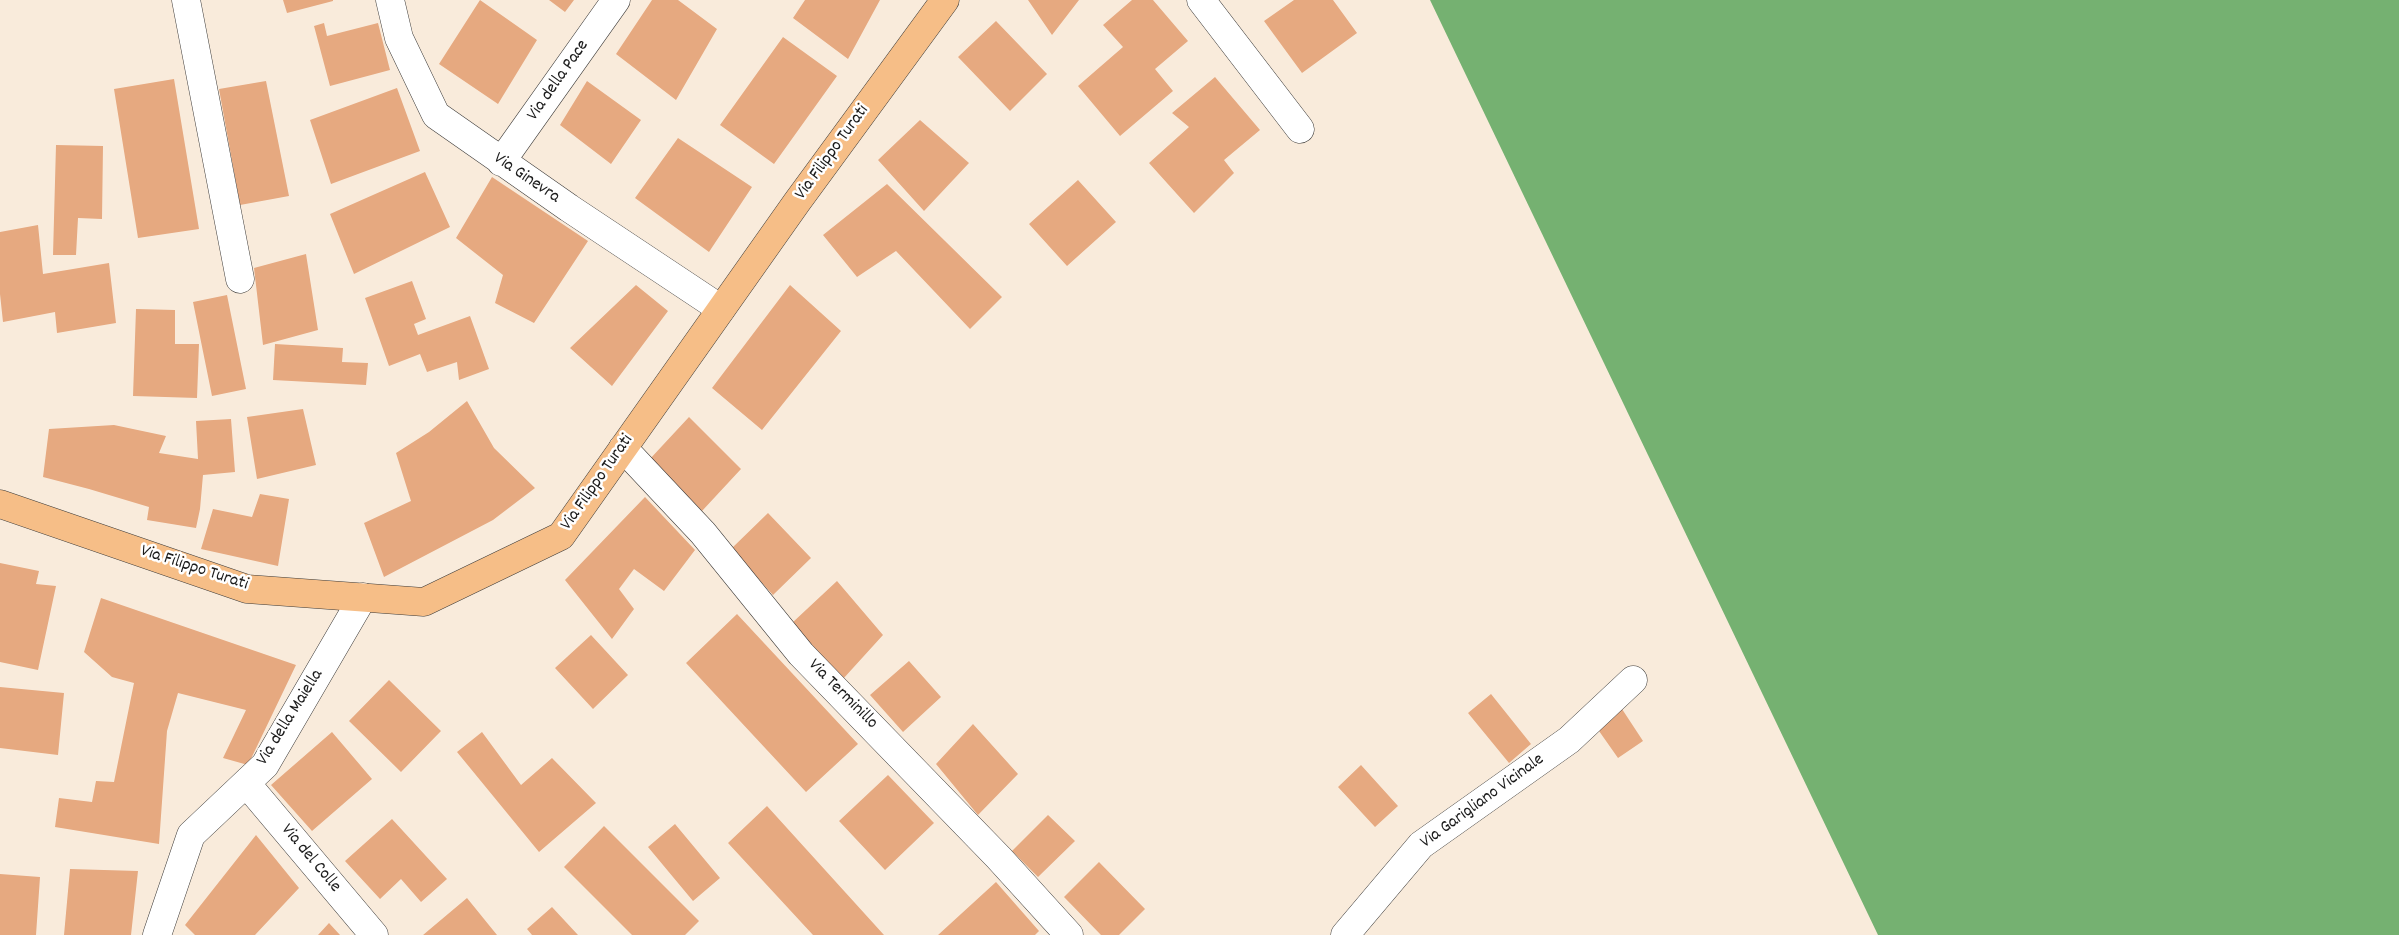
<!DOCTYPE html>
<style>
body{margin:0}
canvas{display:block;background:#f9ebdb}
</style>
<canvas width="2399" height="935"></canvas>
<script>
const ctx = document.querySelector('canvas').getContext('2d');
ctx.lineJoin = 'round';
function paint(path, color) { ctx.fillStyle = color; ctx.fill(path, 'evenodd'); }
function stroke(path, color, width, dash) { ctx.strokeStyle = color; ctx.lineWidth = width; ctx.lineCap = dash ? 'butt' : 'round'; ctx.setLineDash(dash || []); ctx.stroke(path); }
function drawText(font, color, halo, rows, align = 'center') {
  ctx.font = font + ' Dekko,sans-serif'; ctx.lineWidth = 5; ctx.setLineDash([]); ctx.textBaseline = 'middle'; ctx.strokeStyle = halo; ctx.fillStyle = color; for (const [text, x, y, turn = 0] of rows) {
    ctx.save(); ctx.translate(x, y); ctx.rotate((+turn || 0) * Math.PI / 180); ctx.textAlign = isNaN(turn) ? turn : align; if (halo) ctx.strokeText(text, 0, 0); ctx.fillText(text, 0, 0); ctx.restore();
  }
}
const forest = new Path2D(`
 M1430 0H2399V935H1878Z`);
const building = new Path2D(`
 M283 0H333V1L287 13Z
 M480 0 537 40 498 104 439 64Z
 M549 0H574L565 12Z
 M652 0H678L717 29 676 100 616 54Z
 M805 0H880L848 59 793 18Z
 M1028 0H1079L1052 35Z
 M1132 0H1153L1188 41 1155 69 1173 91 1120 136 1078 86 1123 47 1103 25Z
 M1294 0H1333L1357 33 1302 73 1264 21Z
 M996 21 1047 74 1010 111 958 57Z
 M324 23 327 36 378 23 390 70 330 86 314 26Z
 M783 37 837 76 774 164 720 125Z
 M1215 77 1260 130 1224 160 1234 173 1194 213 1149 163 1189 127 1172 113Z
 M174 79 199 229 138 238 114 89Z
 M266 81 289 196 240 205 219 89Z
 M587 81 641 120 611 164 560 125Z
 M397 88 420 151 331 184 310 120Z
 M920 120 969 163 924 211 878 160Z
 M678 138 752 187 709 252 635 198Z
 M56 145 103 146 102 219 78 218 76 255H53Z
 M425 172 450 227 354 274 330 214Z
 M492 177 588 241 534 323 495 303 503 275 456 238Z
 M1078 180 1116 222 1067 266 1029 224Z
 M887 184 1002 297 970 329 896 251 857 277 823 235Z
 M38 225 43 274 109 263 116 323 57 333 55 312 3 322 0 294V232Z
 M306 254 318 330 263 345 254 268Z
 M412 281 426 319 414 324 418 335 470 316 489 369 459 380 457 362 427 372 420 354 389 366 365 298Z
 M636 285 668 311 612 386 570 348Z
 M790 285 841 331 762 430 712 388Z
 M227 295 246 389 212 396 193 302Z
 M136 309 175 310V344H199L197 398 133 396Z
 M275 344 343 348 342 362 368 363 366 385 273 380Z
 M467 401 494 448 535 488 493 520 384 577 364 523 411 501 396 453 429 432Z
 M303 409 316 465 257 479 247 417Z
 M689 417 741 469 702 511 649 460Z
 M231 419 235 472 203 475 200 509 196 528 147 520 149 507 89 489 43 477 49 429 114 425 166 436 159 453 198 459 196 421Z
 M260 494 289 499 278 566 201 549 213 509 252 517Z
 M645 497 695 550 664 591 634 569 619 589 634 609 612 639 565 580Z
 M768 513 811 558 773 595 731 549Z
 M0 563 39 571 36 584 56 586 38 670 0 662Z
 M837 581 883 635 843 679 792 623Z
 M101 598 296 665 248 765 223 758 246 710 178 693 167 731 159 844 55 827 59 798 92 802 96 781 114 782 134 683 112 677 84 652Z
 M737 614 858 744 806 792 686 663Z
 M591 635 628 675 593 709 555 668Z
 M909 661 941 697 903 732 870 695Z
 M389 680 441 731 401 772 349 721Z
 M0 687 64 693 58 755 0 748Z
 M1491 694 1531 744 1509 763 1468 713Z
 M1622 709 1643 741 1618 758 1599 731Z
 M973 724 1018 774 978 815 936 764Z
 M332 732 372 779 312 831 271 785Z
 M482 732 521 785 552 758 596 803 539 852 457 752Z
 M1361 765 1398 806 1375 827 1338 787Z
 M888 775 934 823 885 870 839 821Z
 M767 806 884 935H813L728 843Z
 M1048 815 1075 841 1038 877 1012 851Z
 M392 819 447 879 421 902 401 879 380 899 345 861Z
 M675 824 720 878 693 901 648 847Z
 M604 826 699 921 685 935H632L564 867Z
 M256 835 299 888 255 935H195L185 925Z
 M1099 862 1145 909 1119 935H1101L1064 897Z
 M70 869 138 871 131 935H64Z
 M0 874 40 877 36 935H0Z
 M996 882 1039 931 1035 935H938Z
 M467 898 497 935H423Z
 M552 907 578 935H532L527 929Z
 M329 923 340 935H318Z`);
const minor = new Path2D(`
 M186 0 240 279
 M390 0 399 38 436 115 569 208 721 309
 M1201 0 1300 129
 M501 162 616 0
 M623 448 703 533 801 654 999 858 1069 935
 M246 783 374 935
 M157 935 191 835 265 765 363 597
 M1345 935 1421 845 1569 740 1633 680`);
const major = new Path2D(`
 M0 504 247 589 424 602 561 536 797 202 945 0`);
const streetNames = [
 ["Via della Pace",559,81,-55],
 ["Via Filippo Turati",833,153,-54],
 ["Via Ginevra",526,179,34],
 ["Via Filippo Turati",598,483,-55],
 ["Via Filippo Turati",194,569,18],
 ["Via Terminillo",842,695,45],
 ["Via della Maiella",291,718,-58],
 ["Via Garigliano Vicinale",1483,802,-36],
 ["Via del Colle",310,859,50]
];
paint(forest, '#75b171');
paint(building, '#e6a980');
stroke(minor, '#3d3b39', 29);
stroke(major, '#3d3b39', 29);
stroke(minor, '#fff', 28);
stroke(major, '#f6be87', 28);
drawText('18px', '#1c1c1c', '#fff', streetNames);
</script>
